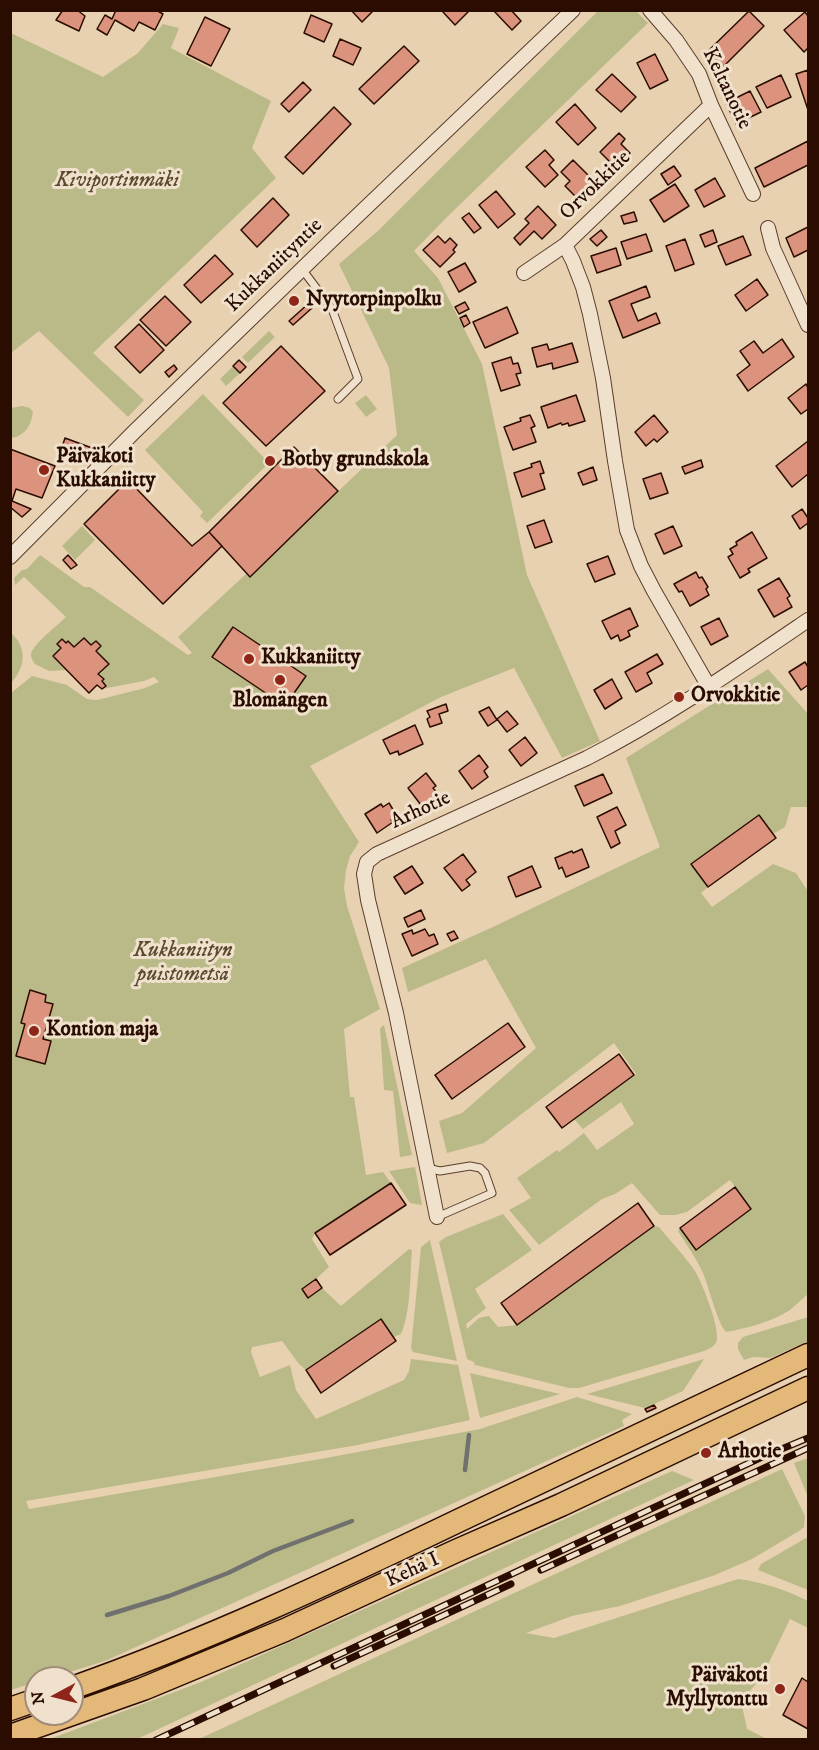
<!DOCTYPE html>
<meta charset="utf-8">
<style>
body{margin:0}
#map{position:relative;width:819px;height:1750px;overflow:hidden;background:#e8d1b1;font-family:"IM FELL DW Pica",serif}
canvas{display:block}
.frame{position:absolute;inset:0;border:12px solid #2a0d00;pointer-events:none}
.north{position:absolute;left:24px;top:1666px;width:60px;height:60px;box-sizing:border-box;background:#f0e1cc;border:2px solid #a18c7a;border-radius:50%;rotate:263deg;font-size:16px;font-weight:700;line-height:24px;text-align:center;color:#2a0d00}
.north::after{content:'';display:block;margin:auto;width:21px;height:27px;background:#8f2418;clip-path:polygon(50% 0,100% 100%,50% 72%,0 100%)}
</style>
<div id="map">
<canvas width="819" height="1750"></canvas>
<div class="frame"></div>
<div class="north">N</div>
</div>
<script>
const ctx = document.querySelector('canvas').getContext('2d');
ctx.lineJoin = 'round';
function paint(path, color) { ctx.fillStyle = color; ctx.fill(path, 'evenodd'); }
function stroke(path, color, width, dash) { ctx.strokeStyle = color; ctx.lineWidth = width; ctx.lineCap = dash ? 'butt' : 'round'; ctx.setLineDash(dash || []); ctx.stroke(path); }
function drawText(font, color, halo, rows, align = 'center') {
  ctx.font = font + ' "IM FELL DW Pica",serif'; ctx.lineWidth = 6; ctx.setLineDash([]); ctx.textBaseline = 'middle'; ctx.strokeStyle = halo; ctx.fillStyle = color; for (const [text, x, y, turn = 0] of rows) {
    ctx.save(); ctx.translate(x, y); ctx.rotate((+turn || 0) * Math.PI / 180); ctx.textAlign = isNaN(turn) ? turn : align; if (halo) ctx.strokeText(text, 0, 0); ctx.fillText(text, 0, 0); ctx.restore();
  }
}
const green = new Path2D(`
 M598 11H636L648 23 448 216 414 251 438 278 482 364 527 575 600 741 562 758 514 668 441 697 310 766 359 842 350 856 346 870 344 888 347 906 380 1009 344 1029 350 1097H354L366 1175 383 1172 391 1183 315 1233 312 1239 329 1267 316 1279 302 1289 308 1297 322 1288 341 1306 409 1249 412 1250C410 1274 411 1312 401 1334L394 1337 381 1319 306 1370 299 1364 282 1341 252 1347 251 1352 260 1377 290 1365 296 1390 316 1419 404 1380 409 1371 411 1359 458 1365 470 1420 358 1445 26 1501 29 1509 326 1458 480 1429 577 1397 632 1414 622 1420 624 1426 105 1661 50 1678H36V1682L11 1690V693L32 676 67 685 87 699 97 700 145 688 159 682 154 677 144 681 102 689 105 685 102 681 104 679 98 674 108 664 96 651 101 646 91 645 84 638 74 647 69 641 66 643 62 639 57 644 61 648 68 670 49 671 35 664C33 661 31 659 31 654 33 644 58 625 66 617L24 577 15 585 14 578 22 570 27 569 40 555 84 587H90L188 655 192 653 178 637 246 574 250 576 397 435 389 368 339 264 379 230Z
 M163 24 179 28 171 48 271 101 252 148 276 178 93 353 144 400 128 417 39 331 11 353V33L103 77 138 53Z
 M269 331 275 337 248 363 242 357Z
 M233 366 240 373 226 386 220 379Z
 M203 394 269 463 207 523 200 516 203 512 145 450Z
 M366 395 377 409 366 417 355 403Z
 M22 406 30 408 33 412C31 426 25 436 11 438V408Z
 M82 526 95 540 75 560 62 546Z
 M11 633C27 647 26 666 12 682L10 680 11 658 12 657 11 655Z
 M768 669 808 714V807H791L785 827 773 834 759 815 691 864 708 887 701 893 712 907 773 864 796 873 807 890H808V1294C802 1299 796 1305 790 1310 771 1322 748 1328 726 1332 717 1323 709 1286 702 1271 696 1258 686 1244 678 1231L680 1228 696 1250 751 1209 730 1180 687 1212 675 1215H660L632 1183 615 1194 602 1199 539 1245 509 1210 531 1198 517 1178 557 1150 559 1152 584 1133 597 1150 634 1124 621 1102 583 1129 574 1119 636 1074 614 1043 484 1143 447 1153 439 1121 462 1113 536 1048 486 959 408 992 402 968 495 926 660 847 626 758Z
 M384 1025 412 1155 400 1157 393 1091 384 1090 380 1028Z
 M415 1167 422 1205 410 1203 389 1171Z
 M503 1214 532 1250 475 1289 486 1308 466 1324 467 1329 479 1318 489 1316 498 1327 518 1325 654 1226 659 1227C671 1242 685 1256 695 1271 702 1283 722 1331 716 1343 713 1347 709 1349 704 1351L579 1388H569L475 1365 474 1362 467 1359 439 1242 446 1237Z
 M430 1240 457 1361 413 1352 411 1348 421 1247Z
 M808 1317V1341L770 1358 753 1357 744 1360 738 1349V1343L743 1337Z
 M704 1359 683 1391 645 1408 587 1394Z
 M470 1373 560 1394 480 1418Z
 M808 1458V1497L794 1463Z
 M782 1469 805 1516 804 1527 799 1531 752 1559 715 1575 620 1606 572 1616 526 1633 554 1638 738 1579C763 1582 786 1590 808 1601V1628L790 1619 762 1677 741 1701 747 1729 767 1739H199Z
 M672 1471 694 1480 137 1739H50L201 1682Z
 M806 1538H808V1590L758 1570 761 1564Z`);
const stream = new Path2D(`
 M465 1470 469 1435
 M107 1615 169 1596 228 1573 273 1551 352 1521`);
const building = new Path2D(`
 M63 10H77L85 16 79 31 56 20Z
 M116 10H156L163 14 155 30 139 22 134 31 115 20 107 35 97 29 105 15 112 19Z
 M351 10H374L362 22Z
 M444 10H470L455 25 443 12Z
 M493 10H511L521 21 512 30Z
 M749 11 764 26 721 69 705 54Z
 M805 12 808 16V48L804 52 784 30Z
 M311 15 332 24 324 42 304 33Z
 M205 17 230 29 211 66 187 54Z
 M340 39 361 48 353 65 333 56Z
 M404 46 419 61 374 104 359 89Z
 M655 54 668 80 650 89 637 63Z
 M808 70V110L796 74Z
 M612 74 636 97 621 112 596 90Z
 M781 75 791 97 767 108 756 87Z
 M303 82 311 90 289 112 281 104Z
 M750 91 761 112 736 124 726 103Z
 M575 104 596 128 578 145 556 122Z
 M334 107 351 124 303 174 285 157Z
 M619 133 625 139 621 144 630 153 616 168 600 152Z
 M808 141V165L764 187 755 168Z
 M545 150 554 160 549 165 558 175 545 187 526 167Z
 M573 160 590 177 587 180 595 188 581 202 565 186 570 181 561 172Z
 M674 166 681 176 668 185 661 174Z
 M715 178 725 196 704 207 695 190Z
 M675 184 689 206 664 222 650 200Z
 M496 191 515 214 498 228 479 205Z
 M273 198 289 215 257 247 241 230Z
 M538 206 556 225 542 239 534 231 520 245 514 238 529 223 525 219Z
 M634 212 637 221 624 224 621 216Z
 M469 213 481 228 474 233 462 218Z
 M808 227V250L794 257 786 238Z
 M601 230 607 237 597 246 590 239Z
 M713 230 717 242 705 247 700 235Z
 M646 234 652 251 627 259 621 242Z
 M438 236 445 243 450 238 457 245 453 250 455 252 440 267 423 250Z
 M743 236 751 255 726 265 718 246Z
 M685 239 694 264 675 271 666 246Z
 M616 248 621 265 597 273 591 256Z
 M215 255 233 274 201 303 184 285Z
 M465 263 476 282 459 292 448 272Z
 M757 279 768 295 746 311 735 295Z
 M646 286 650 297 631 304 638 321 656 313 660 323 623 338 609 301Z
 M165 296 191 322 166 346 140 320Z
 M465 302 469 309 459 314 455 307Z
 M308 304 312 308 293 325 289 321Z
 M507 307 518 333 485 348 473 322Z
 M466 315 470 323 464 327 460 318Z
 M139 324 164 350 140 373 115 347Z
 M782 339 794 357 748 391 737 375 750 365 740 351 754 341 763 353Z
 M572 343 578 362 553 369 552 363 537 367 532 348 547 344 549 350Z
 M281 346 325 391 266 446 223 403Z
 M511 357 513 364 518 363 521 373 516 374 520 385 501 391 492 363Z
 M239 360 246 367 240 373 233 366Z
 M174 365 177 369 169 377 165 372Z
 M806 384 808 388V409L801 414 788 398Z
 M576 395 585 421 569 426 568 423 562 425 561 423 548 428 541 407Z
 M530 415 535 426 531 428 536 442 513 450 504 427 521 421 520 418Z
 M654 415 668 432 657 442 654 439 646 446 635 432Z
 M65 438 92 448 83 458 61 450Z
 M808 441V474L792 487 776 466Z
 M294 447 338 491 250 577 209 532Z
 M10 449 55 466 42 498 16 489 12 501 31 509 22 517 10 507Z
 M701 460 703 467 685 474 682 467Z
 M540 461 544 473 540 474 545 489 522 497 514 473 532 467 531 464Z
 M593 467 597 480 583 485 578 473Z
 M661 473 668 493 650 499 643 479Z
 M128 480 192 546 209 532 222 546 163 604 84 524Z
 M802 509 808 518V523L800 529 792 516Z
 M544 520 552 542 535 548 527 526Z
 M673 526 682 546 664 554 655 534Z
 M752 532 767 558 748 569 750 572 740 578 728 557 733 554 730 549 737 545 736 542Z
 M68 555 77 565 71 569 63 560Z
 M608 556 615 574 595 582 587 564Z
 M696 572 699 578 702 577 708 587 706 589 709 595 690 606 682 591 679 592 674 584Z
 M779 578 790 596 787 598 792 607 774 617 758 590Z
 M630 608 638 626 628 631 630 636 620 641 618 635 611 639 602 621Z
 M719 618 728 636 711 645 701 627Z
 M233 627 306 676 285 706 212 657Z
 M84 638 91 645 96 641 101 646 96 651 109 664 98 674 104 679 102 681 106 686 102 689 97 685 89 693 53 656 61 648 57 644 62 639 66 643 68 641 74 647Z
 M657 654 663 664 647 673 652 683 636 692 625 672Z
 M805 662 808 667V685L801 690 789 672Z
 M612 679 622 698 605 709 594 690Z
 M446 704 448 711 439 714 442 723 430 727 427 719 430 717 427 711Z
 M489 707 497 720 488 726 479 712Z
 M507 711 518 724 507 732 497 719Z
 M415 725 423 744 399 755 398 751 390 754 383 740Z
 M525 737 537 753 521 766 509 750Z
 M479 755 488 767 484 771 488 777 472 789 459 771Z
 M426 773 436 786 433 788 440 796 424 809 408 788Z
 M603 774 612 793 584 806 575 786Z
 M389 803 397 816 391 820 393 822 377 833 365 814 381 804 383 807Z
 M617 807 626 825 615 831 620 843 611 848 597 817Z
 M759 815 776 838 708 887 691 864Z
 M582 849 589 867 566 877 562 867 559 869 555 858 572 851 573 853Z
 M463 854 476 872 466 880 470 885 462 891 444 868Z
 M412 866 423 883 405 894 394 877Z
 M532 866 541 887 516 897 508 877Z
 M421 910 425 919 408 927 404 918Z
 M425 929 429 936 434 934 438 944 412 956 402 934 412 930 413 934Z
 M454 931 458 938 451 941 447 934Z
 M30 990 46 995 45 1002 53 1004 43 1039 51 1041 45 1064 16 1056 25 1024 21 1023Z
 M508 1023 525 1047 452 1099 435 1075Z
 M619 1054 634 1075 562 1128 546 1107Z
 M391 1183 406 1205 330 1255 315 1233Z
 M735 1187 751 1209 696 1250 680 1228Z
 M638 1203 654 1226 517 1325 501 1303Z
 M316 1279 322 1288 308 1298 302 1289Z
 M381 1319 396 1341 321 1393 306 1370Z
 M654 1405 656 1408 647 1412 645 1409Z
 M802 1678 808 1682V1729L783 1715Z`);
const service = new Path2D(`
 M302 269 332 309 358 379 338 399
 M427 1168 440 1171 470 1166 480 1168 485 1173 492 1193 437 1217`);
const minor = new Path2D(`
 M650 10 676 40 699 74 711 105 753 194
 M768 228 773 248 808 325
 M524 273 565 245
 M10 557 134 432 333 239 573 10
 M709 687 654 591 641 566 627 530 615 461 603 378 590 314 583 287 573 261 565 245 711 105
 M437 1217 396 1013 368 900 364 874 367 862 377 854 587 758C665 718 736 669 808 620`);
const trunk = new Path2D(`
 M72 1688C205 1641 333 1581 460 1520 576 1465 692 1410 808 1355
 M10 1709 36 1700
 M10 1736 143 1689 285 1630 456 1551 561 1505 808 1388`);
const rail = new Path2D(`
 M541 1570 808 1448
 M334 1666 511 1584
 M156 1740 760 1458 808 1438`);
const markers = [
 [294,301,6,"#8f2418"],
 [270,461,6,"#8f2418"],
 [44,470,6,"#8f2418"],
 [249,659,6,"#8f2418"],
 [280,680,6,"#8f2418"],
 [679,697,6,"#8f2418"],
 [34,1031,6,"#8f2418"],
 [706,1453,6,"#8f2418"],
 [780,1689,6,"#8f2418"]
];
const streetNames = [
 ["Keltanotie",726,89,64],
 ["Orvokkitie",596,186,-44],
 ["Kukkaniityntie",275,266,-44],
 ["Arhotie",421,811,-25],
 ["Kehä I",413,1571,-25]
];
const parkNames = [
 ["Kiviportinmäki",117,182],
 ["Kukkaniityn",183,952],
 ["puistometsä",183,976]
];
const poiNames = [
 ["Nyytorpinpolku",306,301],
 ["Päiväkoti",56,458],
 ["Kukkaniitty",56,482],
 ["Botby grundskola",282,461],
 ["Kukkaniitty",261,659],
 ["Orvokkitie",691,697],
 ["Blomängen",280,702,"center"],
 ["Kontion maja",46,1031],
 ["Arhotie",718,1453],
 ["Päiväkoti",768,1677,"right"],
 ["Myllytonttu",768,1701,"right"]
];
paint(green, '#baba89');
stroke(stream, '#70716e', 4.5);
paint(building, '#dc937e');
stroke(building, '#2a0d00', 1.5);
stroke(service, '#5a3e2c', 9);
stroke(minor, '#5a3e2c', 16);
stroke(trunk, '#2a0d00', 25);
stroke(service, '#f0e1cc', 7);
stroke(minor, '#f0e1cc', 14);
stroke(trunk, '#e4b878', 22);
stroke(rail, '#2a0d00', 7);
stroke(rail, '#f0e1cc', 4.5, [14]);
for (const [x, y, r, color] of markers) { const dot = new Path2D(); dot.arc(x, y, r, 0, 2 * Math.PI); ctx.fillStyle = color; ctx.fill(dot); stroke(dot, '#f0e1cc', 2); }
drawText('21px', '#2a0d00', '#f0e1cc', streetNames);
drawText('italic 21px', '#5c4a30', '#f0e1cc', parkNames);
drawText('bold 21px', '#2a0d00', '#f0e1cc', poiNames, 'left');
</script>
